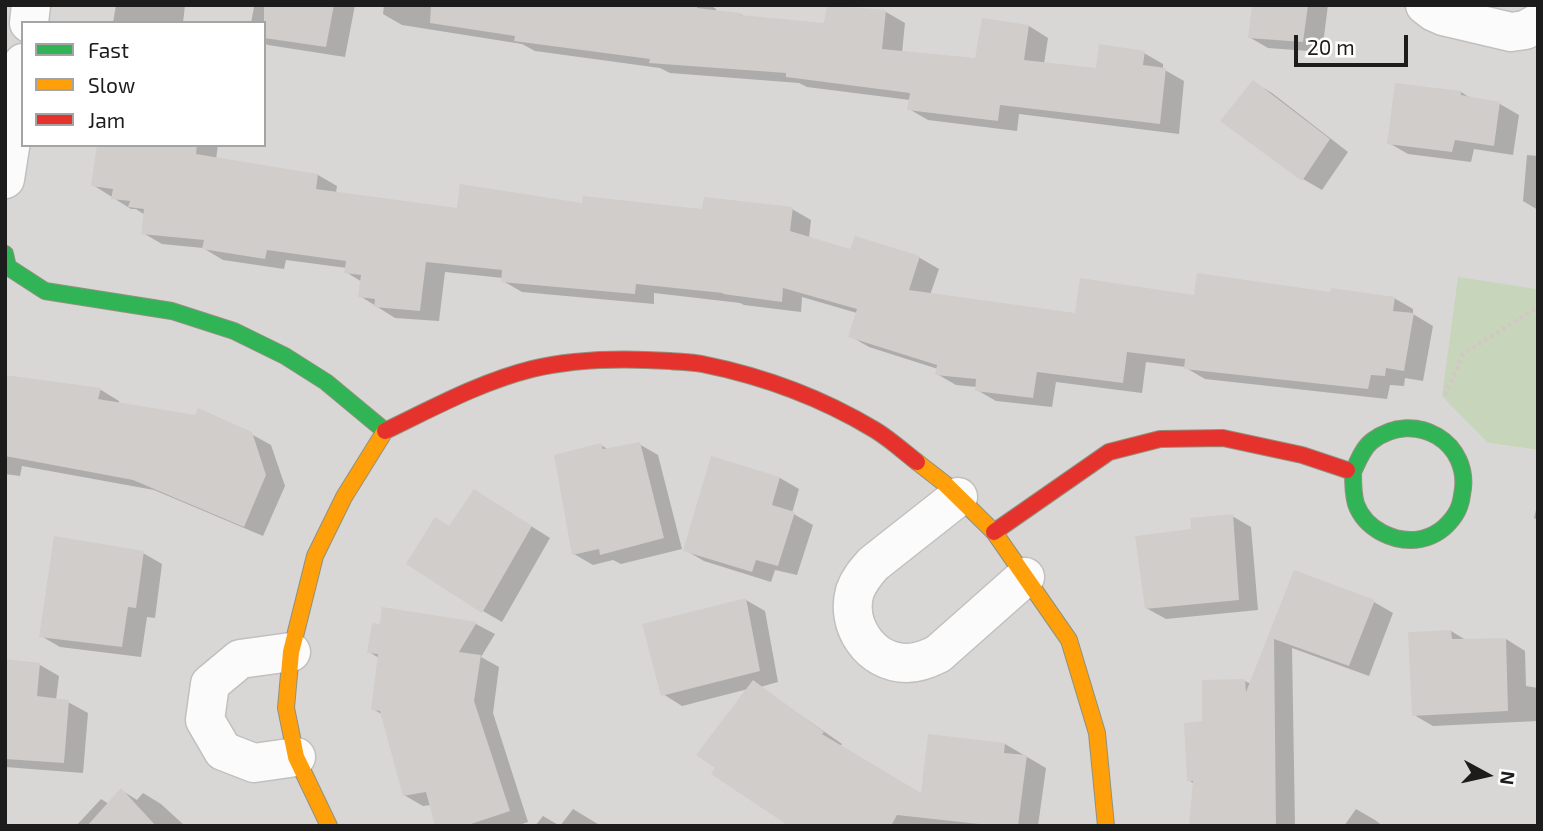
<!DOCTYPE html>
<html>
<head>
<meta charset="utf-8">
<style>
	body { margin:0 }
	#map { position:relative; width:1543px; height:831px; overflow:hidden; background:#eae7e4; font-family:"Exo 2",sans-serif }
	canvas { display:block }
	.frame { position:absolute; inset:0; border:7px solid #1c1c1c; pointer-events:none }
	.legend { position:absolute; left:21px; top:21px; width:245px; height:126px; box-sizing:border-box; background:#fff; border:2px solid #a4a4a4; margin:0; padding:9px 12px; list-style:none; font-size:21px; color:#1c1c1c }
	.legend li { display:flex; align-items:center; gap:14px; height:35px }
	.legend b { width:35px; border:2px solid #a4a4a4 }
	.north { position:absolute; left:1452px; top:740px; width:70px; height:70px; -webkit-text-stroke:5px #fff; paint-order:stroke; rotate:98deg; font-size:19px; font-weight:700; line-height:28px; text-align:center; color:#1c1c1c }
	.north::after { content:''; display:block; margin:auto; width:24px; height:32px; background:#1c1c1c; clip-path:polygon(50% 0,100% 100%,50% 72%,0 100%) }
	.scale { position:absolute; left:1294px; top:35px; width:114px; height:32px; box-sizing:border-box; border:4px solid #1c1c1c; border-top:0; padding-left:9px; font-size:21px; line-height:24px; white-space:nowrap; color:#1c1c1c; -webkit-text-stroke:5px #fff; paint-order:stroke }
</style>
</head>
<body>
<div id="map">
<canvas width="1543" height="831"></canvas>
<div class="frame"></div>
<ul class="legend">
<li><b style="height:9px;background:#30b455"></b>Fast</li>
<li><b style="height:9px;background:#ff9f0a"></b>Slow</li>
<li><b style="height:9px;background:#e5322d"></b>Jam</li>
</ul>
<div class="north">N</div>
<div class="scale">20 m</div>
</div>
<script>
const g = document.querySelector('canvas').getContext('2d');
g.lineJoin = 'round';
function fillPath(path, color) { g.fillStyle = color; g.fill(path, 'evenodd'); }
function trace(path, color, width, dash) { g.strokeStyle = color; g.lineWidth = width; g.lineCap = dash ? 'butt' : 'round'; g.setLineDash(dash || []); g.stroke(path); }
const residential = new Path2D(`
	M5 5H1538V289L1458 278 1488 443 1538 450V826H5ZM23 23H264V145H23Z`);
const forest = new Path2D(`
	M1458 277 1538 289V450L1488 443 1442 396Z`);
const shadow = new Path2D(`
	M116 5H185L183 23H113Z
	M251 5H355L345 57 268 45 264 43V23H251L254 7Z
	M384 5H710L716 9V12L740 14 745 17 826 25 829 7 886 12 905 23 902 53 977 60 1029 26 1048 38 1044 64 1097 69 1144 53 1163 64V69L1184 81 1179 134 1019 114 1017 131 928 120 909 109 910 100 807 87 799 83 670 73 660 68 535 51 522 44 402 25 383 14Z
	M1254 5H1328L1322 52 1268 48 1249 37Z
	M1253 82 1272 93 1348 152 1322 190 1303 179Z
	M1461 92 1472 99 1500 104 1519 115 1513 155 1474 149 1471 162 1408 154 1389 143Z
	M99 145H218L216 159 318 175 337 186 336 193 459 209 583 205 704 211 792 209 811 220 809 238 851 251 856 238 920 258 939 269 930 295 1076 315 1196 297 1332 294 1394 298 1413 309V314L1433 326 1423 381 1405 378 1404 386 1390 385 1387 399 1205 379 1186 368V367L1146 362 1142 393 1056 382 1052 407 996 401 977 390V387L956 385 937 374 938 369 869 347 850 336 857 313 802 297 801 312 744 305 740 303 654 293V304L522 292 503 281V278L445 272 439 321 395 318 360 296 362 282 346 272 347 268 286 260 284 269 223 260 203 248 162 244 143 233 145 215 136 209H131L93 185Z
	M1527 155 1538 156V210L1523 201Z
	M5 377 101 390 119 401V404L251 434 271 445 285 486 263 536 154 490 22 466 20 476 5 474Z
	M639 444 658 455 682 549 621 564 613 560 593 565 574 554 601 445 609 450Z
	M712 458 780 478 799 489 792 513 813 525 797 575 775 570 771 582 704 561 685 550Z
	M493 502 550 538 502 622 483 611 450 528Z
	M1538 502V520L1534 518Z
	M1232 516 1251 527 1258 610 1166 619 1146 608 1193 530Z
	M143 553 162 564 155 618 147 617 141 657 60 647 41 636Z
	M1295 572 1374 602 1393 613 1369 676 1292 648 1295 826H1190L1195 784 1188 780 1203 722 1245 681 1251 684Z
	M746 600 765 611 778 682 760 687 842 744 840 746 922 795 1005 744 1046 768 1038 826H792L748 689 682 706 663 694Z
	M476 624 495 634 481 657 499 667 493 713 528 822 516 826H437L431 805 423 806 404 795 383 715 373 709 379 658 369 652Z
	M1451 631 1466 640 1506 639 1525 651 1526 686 1538 688V721L1433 726 1414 715Z
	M5 660 40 665 59 676 56 700 68 702 88 713 83 773 5 767Z
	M121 790 137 800 143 793 161 804 185 826H76L101 799 109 804Z
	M573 809 601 826H535L543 816 560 826Z
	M1356 809 1375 820 1383 826H1344Z`);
const building = new Path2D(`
	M264 5H334L326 47 264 38Z
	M431 5H697V8L740 13V15L824 23 827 5 886 10 882 49 975 58 982 18 1029 25 1024 60 1096 68 1099 44 1145 51 1143 65 1166 68 1160 124 1000 105 998 121 907 110 910 93 786 77V73L649 63 650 59 514 41 515 36 430 23Z
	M1252 5H1308L1303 42 1248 38Z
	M1253 80 1330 139 1302 181 1220 121Z
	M1395 83 1461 91V95L1500 102 1494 146 1455 140 1452 152 1387 144Z
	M97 145H197L196 154 318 174 316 189 457 208 460 184 582 203 583 196 702 209 704 197 793 207 790 231 850 249 855 236 920 256 909 290 1075 313 1080 278 1194 295 1197 273 1330 292 1331 288 1395 297 1393 311 1414 313 1404 371 1386 368 1385 376 1371 375 1368 389 1184 369 1185 359 1127 352 1123 383 1037 372 1033 398 975 391 976 379 935 375 937 365 848 337 857 309 783 288 782 302 723 294V293L636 284 635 294 501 282 502 270 426 262 420 311 374 307 375 299 358 297 361 275 344 273 346 261 267 250 265 259 202 249 204 240 141 234 144 209 128 207 130 201 111 199 113 189 91 186Z
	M5 375 101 388 98 399 195 415 198 408 252 432 266 475 244 527 133 480 5 456Z
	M640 442 664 538 600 555 599 549 572 555 554 455 601 443 603 449Z
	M711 456 780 477 772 505 795 512 778 566 756 560 752 572 683 551Z
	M474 489 532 526 482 613 406 564 435 517 449 526Z
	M1233 514 1239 600 1145 609 1135 536 1191 529 1190 518Z
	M54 536 144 551 136 608 128 607 122 647 39 637Z
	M1294 570 1375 600 1349 666 1274 639 1276 826H1189L1193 781H1187L1184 723 1202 721V680L1245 679 1246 692Z
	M746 598 760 671 661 696 642 624Z
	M382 607 477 622 459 652 481 655 474 701 510 811 465 826H435L426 792 403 796 380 711 371 710 378 654 367 653 372 623 380 624Z
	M1451 630 1452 639 1506 638 1508 711 1412 716 1408 632Z
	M5 659 40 663 37 696 69 700 64 763 5 759Z
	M753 680 824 732 822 734 921 793 928 734 1005 743 1004 753 1027 755 1018 826H997L897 815 891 826H789L711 774 715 768 696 755Z
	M121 788 156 826H87Z`);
const path = new Path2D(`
	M1445 395 1463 354 1538 307`);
const street = new Path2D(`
	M1425 5 1434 12 1443 16 1511 32 1525 30 1538 23
	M29 23 31 5
	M5 179 23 63
	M958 497 873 564C866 572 859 580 855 591 845 625 870 663 907 663 918 663 928 659 938 654L1025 577
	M291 652 240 659 210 684 205 720 223 751 254 763 296 757`);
const fast = new Path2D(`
	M5 254 8 267 45 291 172 311 234 331 285 356 326 382 385 431
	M1347 470 1353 472C1353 482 1353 494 1356 504 1365 529 1395 544 1421 539 1435 536 1447 527 1455 515 1459 509 1461 503 1462 495 1473 443 1415 408 1372 441 1363 448 1358 461 1353 472`);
const slow = new Path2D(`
	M917 462 944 483 994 532 1069 640 1097 733 1106 826
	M329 826 296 757 286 708 291 652 315 556 344 497 385 431`);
const jam = new Path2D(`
	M385 431C433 408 480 382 532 369 577 358 624 358 670 361 680 362 691 362 702 364 762 376 822 398 875 430 890 439 904 452 917 462
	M994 532 1109 452 1160 439 1223 438 1302 455 1347 470`);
fillPath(residential, '#d9d7d6');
fillPath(forest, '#c7d6bb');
fillPath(shadow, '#0003');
fillPath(building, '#d0cdcb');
trace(street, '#c1c0bf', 41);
trace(fast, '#91917e', 18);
trace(slow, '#91917e', 18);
trace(jam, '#91917e', 18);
trace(path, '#d4c6c5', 4.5, [3.5, 3.5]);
trace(street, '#fcfbfb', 38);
trace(fast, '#30b455', 16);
trace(slow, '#ff9f0a', 16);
trace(jam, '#e5322d', 16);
</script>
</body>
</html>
